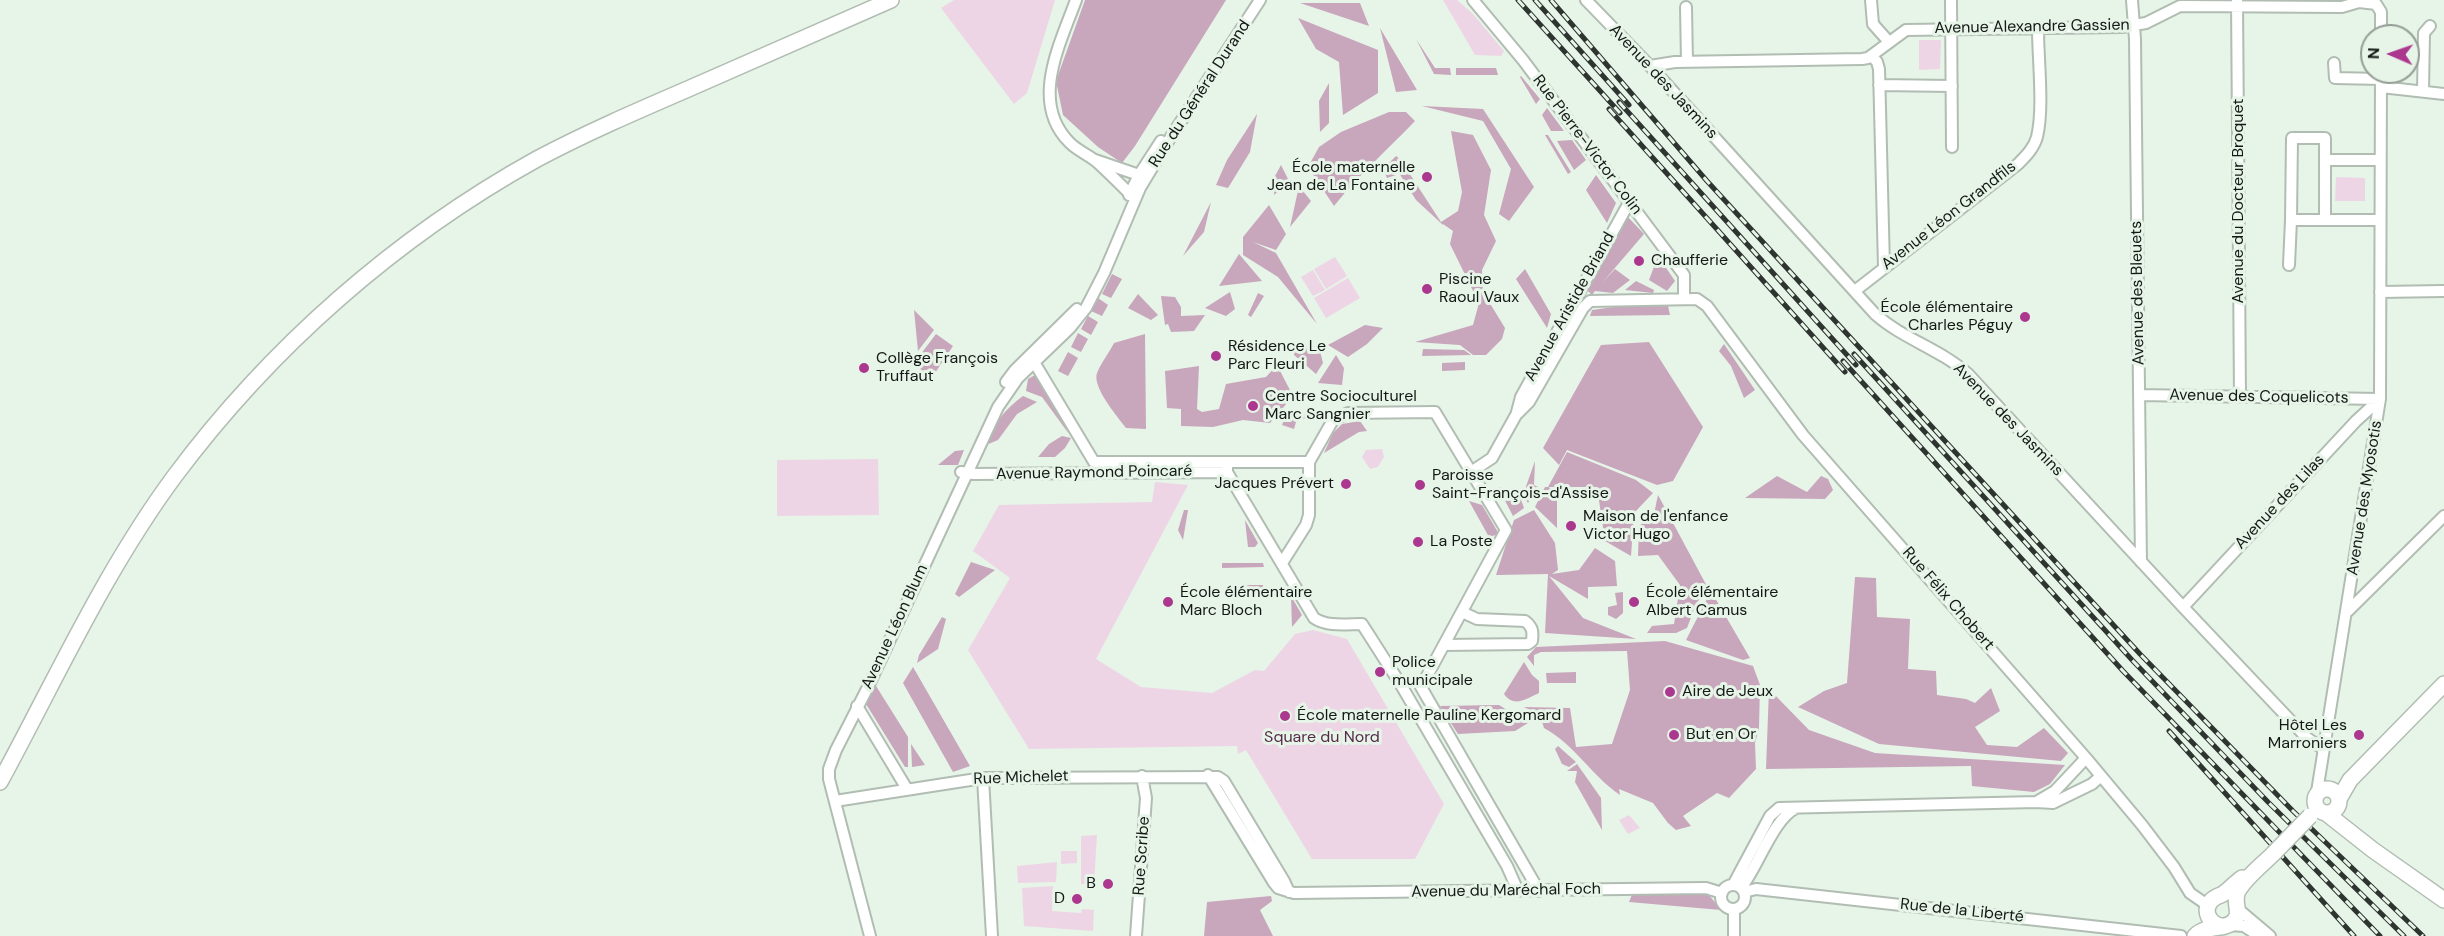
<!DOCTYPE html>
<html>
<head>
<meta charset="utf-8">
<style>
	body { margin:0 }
	#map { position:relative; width:2444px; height:936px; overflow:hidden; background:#e7f4e8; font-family:"DM Sans",sans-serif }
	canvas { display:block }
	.north { position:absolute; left:2360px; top:24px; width:60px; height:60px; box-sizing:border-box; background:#e7f4e8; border:2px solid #929c93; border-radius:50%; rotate:272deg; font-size:16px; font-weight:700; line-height:24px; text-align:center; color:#131814 }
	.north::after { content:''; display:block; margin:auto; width:21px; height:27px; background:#ac378f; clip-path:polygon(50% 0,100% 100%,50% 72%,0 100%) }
</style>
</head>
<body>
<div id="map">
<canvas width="2444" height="936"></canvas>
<div class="north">N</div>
</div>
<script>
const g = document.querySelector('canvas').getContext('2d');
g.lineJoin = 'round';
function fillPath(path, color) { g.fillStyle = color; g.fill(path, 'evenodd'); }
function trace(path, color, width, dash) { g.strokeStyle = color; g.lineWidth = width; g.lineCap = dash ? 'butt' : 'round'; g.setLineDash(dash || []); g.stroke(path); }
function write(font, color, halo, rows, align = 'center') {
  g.font = font + ' "DM Sans",sans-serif'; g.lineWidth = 6; g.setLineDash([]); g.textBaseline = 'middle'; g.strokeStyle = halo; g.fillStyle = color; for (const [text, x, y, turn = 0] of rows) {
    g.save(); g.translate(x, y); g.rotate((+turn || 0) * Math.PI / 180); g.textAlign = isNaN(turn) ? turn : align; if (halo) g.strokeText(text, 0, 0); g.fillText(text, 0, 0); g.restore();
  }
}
const green = new Path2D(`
	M954 0H1055L1027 93 1014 104 941 8Z
	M1443 0H1457L1473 14 1504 51 1501 56 1475 55Z
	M1919 40H1941L1940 69 1919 70Z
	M2336 177 2365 178V201H2335Z
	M1335 257 1347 276 1326 289 1314 269Z
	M1313 270 1325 290 1313 296 1301 277Z
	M1348 278 1360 298 1326 318 1314 298Z
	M1382 449 1384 457 1378 467 1370 469 1362 457 1366 450Z
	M878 459 879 515 777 516V460Z
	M1155 482 1188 485 1096 659 1141 687 1212 693 1255 670 1264 671 1295 634 1313 630 1347 639 1444 804 1415 859H1312L1246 750 1238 754 1237 746 1029 749 968 650 1010 578 973 551 999 505 1152 502Z
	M1629 815 1640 828 1628 834 1619 820Z
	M1097 835 1094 884H1081V836Z
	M1061 851H1077V863L1061 864Z
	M1057 862 1056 882 1018 883 1017 866Z
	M1053 886 1052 911 1081 913 1082 909 1094 910 1093 931 1024 926 1022 888Z`);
const forest = new Path2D(`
	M1085 0H1226L1135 146 1122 163 1098 147 1063 115 1056 81Z
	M1300 3H1360L1369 26Z
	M1298 18 1378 50V93L1343 115 1339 62 1316 49Z
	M1380 28 1417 90 1396 92Z
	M1416 39 1435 68H1450L1451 75 1434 74Z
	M1456 68H1496L1498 75H1456Z
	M1521 76 1540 99 1536 104 1520 77Z
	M1329 83V123L1320 132 1319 101Z
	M1422 106 1483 109 1534 187 1509 221 1499 214 1511 169 1483 121Z
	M1547 108 1564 131H1551L1542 115Z
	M1389 112H1406L1415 121C1388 149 1359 175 1334 206L1308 167 1319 147 1341 132Z
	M1257 114 1250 152 1228 188 1216 185 1227 160Z
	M1451 131 1473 135 1491 170 1484 215 1496 241 1482 270 1483 292 1505 328 1502 339 1486 355H1473L1460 345 1415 342 1473 325 1479 303 1450 244 1453 231 1443 224V225L1416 200 1394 165 1396 175 1387 178 1383 169 1396 156 1400 159 1441 222 1458 211 1462 192Z
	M1545 135H1548L1571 172 1568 174Z
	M1572 140 1586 160 1574 170 1557 141Z
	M1281 165 1289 181 1274 195 1275 176Z
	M1596 175 1616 203 1607 223 1586 190Z
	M1299 186 1311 201 1290 227Z
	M1211 202 1204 232 1183 256Z
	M1269 205 1286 234 1276 250 1253 242 1276 253 1317 324 1278 277 1243 255V237Z
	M1627 216 1644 234 1602 283 1615 269 1630 280 1613 293 1595 291 1592 295 1585 288Z
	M1239 254 1262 281 1219 286Z
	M1658 256 1675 281 1667 291 1649 280Z
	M1525 269 1551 314 1547 328 1516 279Z
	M1112 274 1122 279 1111 298 1102 294Z
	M1636 281 1654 290 1653 293 1625 290Z
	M1230 292 1235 309 1226 316 1205 308Z
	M1258 293 1264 296 1251 317 1248 315Z
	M1138 294 1158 315 1151 320 1128 308Z
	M1161 296 1175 297 1181 307V316L1205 315 1194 331 1171 332 1168 324 1165 325Z
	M1098 298 1108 305 1102 316 1091 311Z
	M1628 305 1668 306 1670 315 1590 316 1592 310Z
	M914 310 934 330 918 351Z
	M1088 316 1098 322 1091 335 1081 329Z
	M1365 325 1383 328 1367 344 1348 357 1328 345Z
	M1078 333 1088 339 1081 352 1071 347Z
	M936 334 953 346 931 379 914 363Z
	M1145 334 1146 429 1126 428C1117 416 1092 387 1097 373 1101 363 1109 353 1114 343Z
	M1649 342 1703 427 1673 481 1657 485 1567 450 1559 465 1543 448 1601 345Z
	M1724 344 1755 390 1744 398 1731 366 1719 351Z
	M1305 345 1319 347 1323 363 1316 374 1294 355V347Z
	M1423 349 1464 350 1471 355 1422 356Z
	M1068 352 1078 358 1068 376 1058 371Z
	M1336 355 1344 368 1342 385 1318 383Z
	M1465 362V370L1442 371V363Z
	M1277 365 1293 396 1270 423 1243 420 1213 427 1181 426V409L1167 408 1165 371 1199 366 1197 409 1202 412 1219 409 1226 384 1266 377Z
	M1035 375 1045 388 1069 434 1042 397 1026 391 1028 379Z
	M1023 396 1037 402 1017 414 998 440 986 445C993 424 1005 409 1023 396Z
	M1287 412 1297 416 1296 421 1302 413 1310 416 1296 422 1294 429 1282 425Z
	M1360 421 1367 431 1359 432 1324 453 1333 433 1342 424Z
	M1062 436 1071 438 1065 448 1055 457H1038L1049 444Z
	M964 450 958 465H938L955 451Z
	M1567 452 1636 480 1653 493 1634 513 1631 556 1605 541 1597 487H1548L1557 491V528L1535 507 1545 487H1548Z
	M1535 461 1534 485 1538 487 1528 503 1523 495Z
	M1777 476 1807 492 1821 476 1828 479 1833 490 1825 499 1745 498Z
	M1498 487 1519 494 1524 508 1513 516Z
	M1658 495 1709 590 1697 602 1687 628 1676 633H1647L1652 626 1674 624 1680 585 1658 555 1638 556 1639 526 1654 514Z
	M1469 501 1482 505 1499 534 1489 537Z
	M1184 510H1188L1183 540 1178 530Z
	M1534 510 1555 543 1558 570 1552 574 1579 570 1595 548 1615 561 1617 586 1588 587V599L1549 576 1583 618 1636 639 1545 633 1548 574 1496 575 1514 520Z
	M1245 520 1258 543 1255 547H1248Z
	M971 562 995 570 959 597 955 594Z
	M1222 563H1263L1264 567 1222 568Z
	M1855 577 1876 578 1877 617 1910 619 1908 669 1936 671 1937 695 1966 699 1975 703 1991 688 2000 711 1975 727 1987 745 2017 747 2044 728 2068 753 2061 761 1879 744 1798 707 1824 691 1847 683Z
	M1249 585H1263L1264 592 1240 593V588Z
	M1711 591 1750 658 1743 660 1686 640Z
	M1623 592V613L1616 619 1608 615V607L1617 605 1615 593Z
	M1291 596 1302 615 1292 627Z
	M942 617 946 619 938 649 917 663 919 655Z
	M1665 641 1753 666 1760 685 1759 728 1755 743 1756 769 1729 798 1717 793 1683 816 1691 826 1676 830 1668 823 1653 803 1619 789 1620 795C1592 776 1574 744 1544 728L1540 715 1524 707 1570 708 1576 747 1612 744 1630 690 1627 651 1541 652 1534 655V666L1527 657 1536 647Z
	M1524 662 1532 675 1539 681V693C1526 699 1514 708 1504 694Z
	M913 667 970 766 953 772 903 683Z
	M1576 672V683H1547L1546 673Z
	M876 686 908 737V767H905L866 704Z
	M1769 689 1809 730 1875 753 2065 765 2050 784 2034 792 1972 786 1971 766 1766 769Z
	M1499 705 1528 723 1515 731 1458 734 1440 706Z
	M911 744 925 765 912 767Z
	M1558 746 1576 762 1569 767 1562 764 1555 749Z
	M1577 764 1601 798 1602 830 1575 782 1577 771H1567Z
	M1681 891 1709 895 1721 910 1629 902 1633 892Z
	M1271 896 1272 901 1260 910 1273 936H1204L1207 902Z`);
const street = new Path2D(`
	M1076 0C1060 44 1029 103 1070 143 1078 151 1089 155 1097 162 1108 172 1119 183 1130 194L1134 192
	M1473 0 1523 60 1684 275V298
	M1586 0 1650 66 1875 314C1903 339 1940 349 1968 374L2183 607 2307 738 2322 748
	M1871 0 1873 24 1889 42
	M1951 0 1952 147
	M2132 0 2135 39 2141 562
	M2237 0 2240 396
	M2376 4 2381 12V36
	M1686 7 1687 62
	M1872 56 1877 62 1879 69 1884 267
	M2334 63 2335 78 2381 79
	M1650 66 1675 62 1862 59 1868 58 1906 30 2122 27 2146 23 2180 6 2342 7 2359 2 2376 4
	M1879 85 1952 86
	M2381 87 2444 94
	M2423 91 2424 33 2430 26
	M1095 160 1139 175V180
	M2325 160H2380
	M1129 195 1139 175 1161 141
	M2325 220V138H2292L2291 220H2380
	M2289 265 2291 220
	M1856 290 2018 164C2026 156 2034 148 2037 137 2044 108 2038 60 2038 29
	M2380 292 2444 291
	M1031 357 1094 462
	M1006 382 1015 370 1077 309
	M2139 395 2380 399
	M1517 412 1521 397 1630 201
	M1094 462H1309
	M1227 463V472L1314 618C1327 627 1346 624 1362 624L1401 685 1507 866 1518 891
	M961 472 973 474 1227 472
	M1471 472 1492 458 1516 415 1529 402 1583 308 1590 301 1697 299 1707 306 1803 435 2086 758 2142 825 2174 867 2190 893 2203 902 2207 908
	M1282 563 1306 525 1309 515V462L1333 420 1348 413 1435 412 1506 530 1421 687
	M2183 607 2356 421 2380 399
	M2348 611 2444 516
	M1444 645 1528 644 1532 641C1533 632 1533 627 1525 621L1477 619 1462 612
	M1421 687 1539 891
	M857 706 907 789
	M1208 775 1274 883 1278 888 1294 893 1706 888 1722 893
	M983 778 992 936
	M2316 798 2380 399 2381 72
	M835 801 983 778 1218 777 1224 781 1284 881 1289 892
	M2038 801 2055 791 2086 758
	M1733 885 1770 816 1779 808 2036 802 2053 803 2092 784 2101 776
	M1721 897a12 12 0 1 1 24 0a12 12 0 1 1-24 0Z
	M1741 888C1758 867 1773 819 1796 808
	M1744 892 1756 889 2181 936
	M1734 909V936
	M2238 909 2270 936
	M2229 925 2244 926 2259 936
	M870 936 829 779V769L836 750 868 687 998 407 1018 378 1070 328 1086 308 1104 273 1140 188 1172 135 1260 0
	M1136 936 1146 798 1142 776`);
const secondary = new Path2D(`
	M0 782C56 679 104 572 174 477 270 348 396 237 537 159 586 133 637 111 688 89 755 59 823 30 891 0
	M2315 801a12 12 0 1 1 24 0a12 12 0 1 1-24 0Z
	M2339 799 2350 780 2444 684
	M2326 813 2373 850 2444 900
	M2221 926C2210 924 2202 911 2211 901 2214 897 2219 896 2223 894 2230 889 2235 883 2242 878
	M2195 936C2207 924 2223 931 2233 922 2243 913 2232 902 2238 891 2246 877 2262 865 2273 854`);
const rail = new Path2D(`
	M1518 0 1620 113
	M1535 0 1629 105
	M1551 0 1707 181 2140 654 2293 811 2423 936
	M1619 102 1856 365
	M1609 109 1845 372
	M1854 354 2133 661 2268 802 2404 936
	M1843 361 2123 671 2380 936
	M2169 731 2354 936`);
const secondaryBridge = new Path2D(`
	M2273 854 2310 816`);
const markers = [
	[1427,177,6,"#ac378f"],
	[1639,261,6,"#ac378f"],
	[1427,289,6,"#ac378f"],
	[2025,317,6,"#ac378f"],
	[1216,356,6,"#ac378f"],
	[864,368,6,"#ac378f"],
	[1253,406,6,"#ac378f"],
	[1346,484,6,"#ac378f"],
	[1420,485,6,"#ac378f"],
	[1571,526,6,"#ac378f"],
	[1418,542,6,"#ac378f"],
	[1168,602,6,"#ac378f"],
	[1634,602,6,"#ac378f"],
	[1380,672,6,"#ac378f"],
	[1670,692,6,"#ac378f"],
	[1285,716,6,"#ac378f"],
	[1674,735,6,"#ac378f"],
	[2359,735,6,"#ac378f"],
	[1108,884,6,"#ac378f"],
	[1077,899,6,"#ac378f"]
];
const streetNames = [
	["Avenue Alexandre Gassien",2032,27,-1],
	["Avenue des Jasmins",1663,82,47],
	["Rue du Général Durand",1200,94,-57],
	["Rue Pierre-Victor Colin",1587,145,53],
	["Avenue du Docteur Broquet",2239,201,-90],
	["Avenue Léon Grandfils",1949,216,-38],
	["Avenue des Bleuets",2138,293,-91],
	["Avenue Aristide Briand",1570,307,-61],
	["Avenue des Coquelicots",2259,397,1],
	["Avenue des Jasmins",2008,420,46],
	["Avenue Raymond Poincaré",1094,473,-1],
	["Avenue des Myosotis",2365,498,-81],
	["Avenue des Lilas",2280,502,-47],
	["Rue Félix Chobert",1948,599,49],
	["Avenue Léon Blum",895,627,-65],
	["Rue Michelet",1021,778,-2],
	["Rue Scribe",1142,856,-86],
	["Avenue du Maréchal Foch",1506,891,-1],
	["Rue de la Liberté",1962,911,6]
];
const poiNames = [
	["École maternelle",1415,168,"right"],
	["Jean de La Fontaine",1415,186,"right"],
	["Chaufferie",1651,261],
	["Piscine",1439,280],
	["Raoul Vaux",1439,298],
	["École élémentaire",2013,308,"right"],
	["Charles Péguy",2013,326,"right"],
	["Résidence Le",1228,347],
	["Parc Fleuri",1228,365],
	["Collège François",876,359],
	["Truffaut",876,377],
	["Centre Socioculturel",1265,397],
	["Marc Sangnier",1265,415],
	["Paroisse",1432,476],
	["Saint-François-d'Assise",1432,494],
	["Jacques Prévert",1334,484,"right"],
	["Maison de l'enfance",1583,517],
	["Victor Hugo",1583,535],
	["La Poste",1430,542],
	["École élémentaire",1180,593],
	["Marc Bloch",1180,611],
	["École élémentaire",1646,593],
	["Albert Camus",1646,611],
	["Police",1392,663],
	["municipale",1392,681],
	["Aire de Jeux",1682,692],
	["École maternelle Pauline Kergomard",1297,716],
	["Hôtel Les",2347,726,"right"],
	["Marroniers",2347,744,"right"],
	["But en Or",1686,735],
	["B",1096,884,"right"],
	["D",1065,899,"right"]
];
const parkNames = [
	["Square du Nord",1322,738]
];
fillPath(green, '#eed5e5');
fillPath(forest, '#c8a6bc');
trace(street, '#b1bdb2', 14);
trace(secondary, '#b1bdb2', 18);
trace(street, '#fff', 10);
trace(secondary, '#fff', 15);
trace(rail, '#2e342f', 5);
trace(rail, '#e7f4e8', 3, [9]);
trace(secondaryBridge, '#b1bdb2', 18, []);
trace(secondaryBridge, '#fff', 15);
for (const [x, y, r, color] of markers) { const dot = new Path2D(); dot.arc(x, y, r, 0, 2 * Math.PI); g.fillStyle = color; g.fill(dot); trace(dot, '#e7f4e8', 2); }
write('16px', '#131814', '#e7f4e8', streetNames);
write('16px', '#131814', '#e7f4e8', poiNames, 'left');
write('16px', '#572a4a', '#e7f4e8', parkNames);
</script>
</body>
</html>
